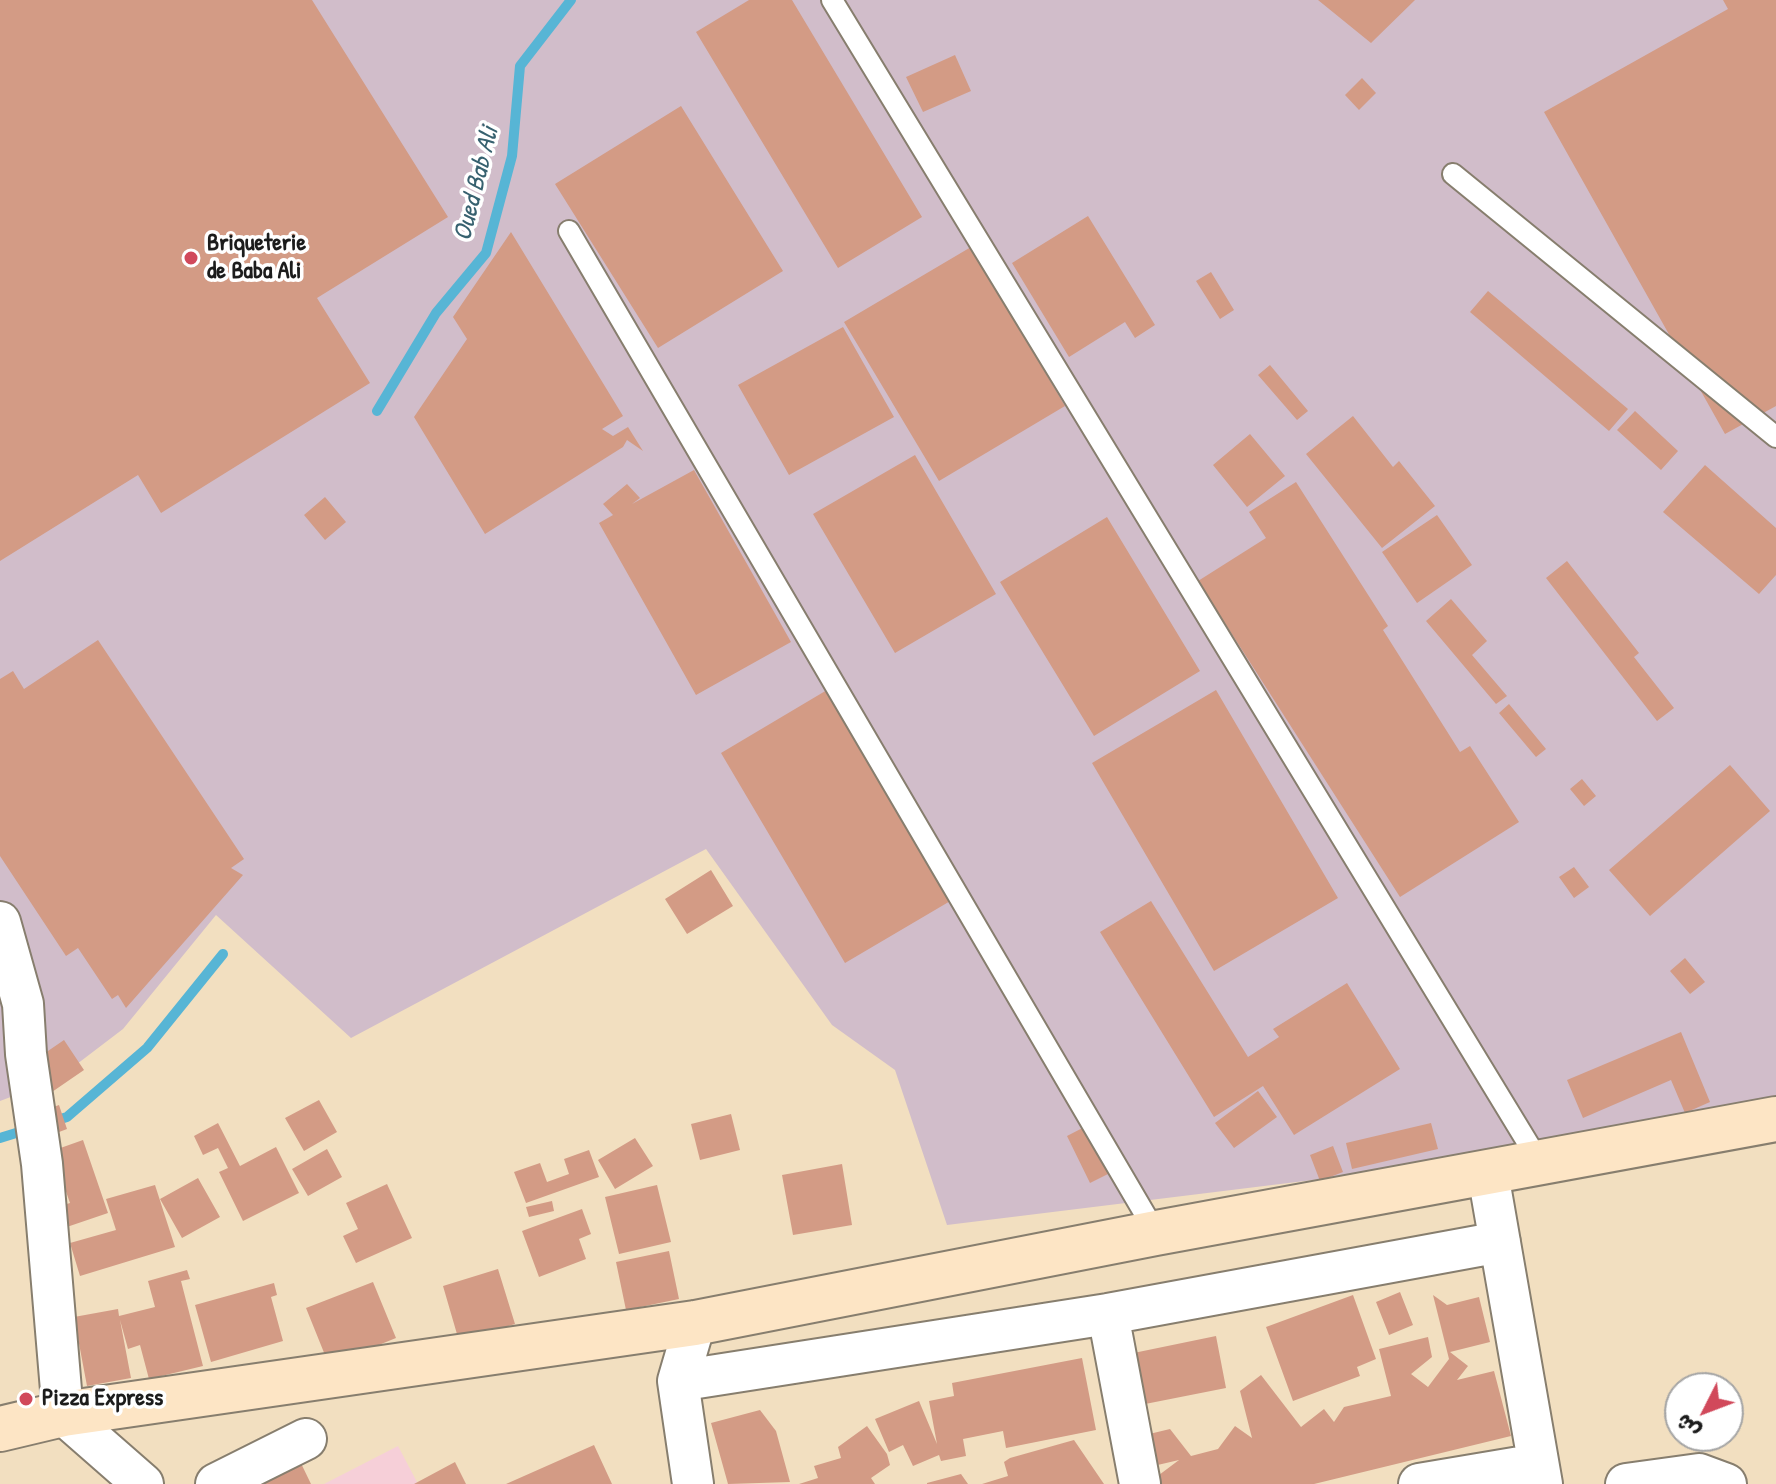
<!DOCTYPE html>
<html>
<head>
<meta charset="utf-8">
<style>
	body { margin:0 }
	#map { position:relative; width:1776px; height:1484px; overflow:hidden; background:#f2dfc0; font-family:"Patrick Hand","Playpen Sans Arabic",sans-serif }
	canvas { display:block }
	.north { position:absolute; left:1664px; top:1372px; width:80px; height:80px; box-sizing:border-box; background:#fff; border:2px solid #a4a4a4; border-radius:50%; rotate:228deg; font-size:22px; font-weight:700; line-height:32px; text-align:center; color:#1c1c1c }
	.north::after { content:''; display:block; margin:auto; width:28px; height:36px; background:#d1495b; clip-path:polygon(50% 0,100% 100%,50% 72%,0 100%) }
</style>
</head>
<body>
<div id="map">
<canvas width="1776" height="1484"></canvas>
<div class="north">ش</div>
</div>
<script>
const g = document.querySelector('canvas').getContext('2d');
g.lineJoin = 'round';
function fillPath(path, color) { g.fillStyle = color; g.fill(path, 'evenodd'); }
function trace(path, color, width, dash) { g.strokeStyle = color; g.lineWidth = width; g.lineCap = dash ? 'butt' : 'round'; g.setLineDash(dash || []); g.stroke(path); }
function write(font, color, halo, rows, align = 'center') {
  g.font = font + ' "Patrick Hand",sans-serif'; g.lineWidth = 7; g.setLineDash([]); g.textBaseline = 'middle'; g.strokeStyle = halo; g.fillStyle = color; for (const [text, x, y, turn = 0] of rows) {
    g.save(); g.translate(x, y); g.rotate((+turn || 0) * Math.PI / 180); g.textAlign = isNaN(turn) ? turn : align; if (halo) g.strokeText(text, 0, 0); g.fillText(text, 0, 0); g.restore();
  }
}
const built = new Path2D(`
	M398 1446 418 1484H324Z`);
const industrial = new Path2D(`
	M0 0H1776V1123L947 1225 895 1070 832 1025 706 849 351 1038 216 915 123 1029 56 1080 0 1101Z`);
const stream = new Path2D(`
	M377 411 436 313 486 253 512 156 520 66 571 0
	M51 1122 67 1117 147 1048 223 954
	M0 1138 29 1129`);
const building = new Path2D(`
	M0 0H312L448 217 317 298 370 383 161 513 138 475 0 561Z
	M749 0H792L922 217 838 268 696 32Z
	M1318 0H1415L1371 43Z
	M1723 0H1776V406L1725 434 1544 112 1728 9Z
	M955 55 971 91 923 112 906 77Z
	M1362 78 1376 93 1359 110 1345 95Z
	M681 106 783 271 658 348 555 184Z
	M1088 216 1155 325 1135 338 1125 322 1069 357 1012 263Z
	M511 232 623 416 602 429 613 436 628 427 643 451 627 440 623 447 485 534 414 417 467 339 453 317Z
	M971 247 1065 406 939 481 844 322Z
	M1211 272 1234 310 1220 319 1196 281Z
	M1488 291 1628 409 1609 431 1470 312Z
	M843 327 894 417 789 475 738 385Z
	M1270 365 1308 411 1297 420 1258 375Z
	M1635 411 1678 451 1661 470 1617 430Z
	M1353 416 1393 467 1399 461 1435 506 1382 548 1306 454Z
	M1250 434 1285 476 1247 507 1213 465Z
	M915 455 996 594 895 653 813 514Z
	M1705 465 1776 528V575L1759 594 1663 512Z
	M694 470 791 642 696 695 599 523 613 515 603 504 627 484 640 498 632 504Z
	M1296 482 1388 626 1383 630 1460 752 1470 746 1519 822 1400 897 1198 581 1266 538 1249 512Z
	M325 497 346 522 325 540 304 515Z
	M1437 515 1472 565 1417 603 1382 552Z
	M1107 517 1200 671 1094 736 1000 582Z
	M1567 561 1639 653 1634 657 1674 708 1657 721 1546 578Z
	M1451 599 1487 641 1472 655 1507 696 1496 704 1426 621Z
	M98 640 244 859 231 868 243 875 126 1008 118 995 112 999 78 948 66 956 0 856V679L13 671 24 689Z
	M827 690 952 900 845 963 721 753Z
	M1216 690 1338 898 1214 971 1092 763Z
	M1509 704 1546 749 1536 757 1499 713Z
	M1730 765 1770 811 1650 916 1609 870Z
	M1582 779 1596 796 1584 806 1570 789Z
	M1574 867 1589 887 1574 898 1559 877Z
	M711 870 733 906 687 934 665 899Z
	M1151 901 1248 1057 1279 1037 1273 1029 1347 983 1400 1069 1294 1135 1263 1086 1214 1117 1100 932Z
	M1685 958 1705 982 1690 994 1670 971Z
	M1681 1032 1710 1102 1685 1113 1671 1080 1583 1118 1567 1080Z
	M64 1040 84 1070 33 1105 13 1075Z
	M1258 1091 1277 1117 1234 1148 1215 1123Z
	M319 1100 337 1132 304 1151 285 1118Z
	M59 1105 67 1129 38 1140 29 1116Z
	M731 1114 740 1150 700 1160 691 1124Z
	M1096 1121 1120 1168 1090 1183 1067 1136Z
	M218 1123 240 1166 276 1147 299 1193 243 1221 219 1172 228 1168 218 1148 203 1155 194 1136Z
	M1431 1123 1438 1149 1352 1169 1346 1143Z
	M635 1138 653 1166 615 1189 598 1160Z
	M83 1140 108 1213 58 1230 51 1209 70 1203 52 1151Z
	M1333 1146 1343 1172 1320 1181 1310 1155Z
	M327 1149 342 1177 308 1196 292 1169Z
	M589 1150 599 1177 526 1203 514 1172 540 1163 547 1182 569 1174 564 1159Z
	M842 1164 852 1225 793 1235 782 1175Z
	M198 1178 220 1217 182 1238 160 1199Z
	M387 1184 412 1238 356 1263 343 1236 358 1229 346 1203Z
	M155 1185 175 1247 80 1276 70 1243 116 1230 106 1199Z
	M657 1185 671 1242 619 1254 605 1197Z
	M552 1201 554 1211 529 1217 526 1207Z
	M582 1209 591 1234 579 1239 586 1259 539 1277 522 1231Z
	M669 1251 679 1299 626 1310 616 1262Z
	M498 1269 515 1324 459 1341 443 1286Z
	M187 1270 190 1279 181 1281 203 1366 149 1379 140 1345 128 1349 120 1320 131 1378 87 1386 74 1317 118 1309 119 1316 155 1307 148 1281Z
	M373 1282 396 1338 329 1365 306 1308Z
	M274 1283 277 1295 271 1297 283 1341 211 1362 195 1305Z
	M1400 1292 1413 1325 1389 1335 1376 1302Z
	M1353 1295 1376 1359 1357 1367 1360 1376 1293 1401 1266 1327Z
	M1433 1295 1447 1305 1479 1297 1490 1342 1450 1352 1468 1366 1457 1380 1494 1371 1511 1436 1314 1484H1152L1151 1481 1179 1460 1149 1467 1141 1436 1170 1429 1191 1456 1218 1449 1235 1426 1252 1438 1240 1391 1261 1375 1301 1427 1324 1409 1334 1422 1344 1407 1391 1396 1379 1349 1428 1337 1432 1357 1411 1374 1428 1387 1449 1359Z
	M1216 1336 1226 1388 1130 1407 1119 1356Z
	M1082 1358 1096 1430 1006 1448 1003 1431 963 1439 966 1456 941 1461 939 1455 913 1466 903 1445 889 1452 875 1419 919 1401 937 1444 929 1401 954 1396 952 1383Z
	M760 1410 776 1431 790 1482 728 1484 711 1423Z
	M867 1426 887 1454 890 1465 871 1478 875 1484H799L818 1478 814 1466 841 1458 838 1447Z
	M1074 1440 1104 1484H982L1008 1476 1004 1462 1010 1458Z
	M594 1445 612 1484H506Z
	M296 1453 311 1484H228Z
	M455 1462 466 1484H414Z
	M961 1474 968 1484H927V1483Z`);
const service = new Path2D(`
	M832 0 1540 1163
	M1453 174 1776 437
	M569 231 1156 1233`);
const minor = new Path2D(`
	M0 922 23 1004 26 1054 42 1164 63 1414 143 1484
	M1488 1174 1542 1484
	M1108 1314 1140 1484
	M678 1381 1108 1314 1500 1242
	M216 1484 306 1439
	M693 1484 678 1381 695 1323
	M1419 1484 1538 1464
	M1626 1484 1699 1474 1726 1484`);
const secondary = new Path2D(`
	M0 1429 63 1414 695 1323 1156 1233 1776 1119`);
const markers = [
	[191,258,8,"#d1495b"],
	[26,1399,8,"#d1495b"]
];
const poiNames = [
	["Briqueterie",207,244],
	["de Baba Ali",207,272],
	["Pizza Express",42,1399]
];
const waterNames = [
	["Oued Bab Ali",477,184,-76]
];
fillPath(built, '#f6cfd8');
fillPath(industrial, '#d1bdca');
trace(stream, '#57b5d5', 10);
fillPath(building, '#d39b85');
trace(service, '#877e6e', 24);
trace(minor, '#877e6e', 44);
trace(secondary, '#877e6e', 48);
trace(service, '#fff', 20);
trace(minor, '#fff', 40);
trace(secondary, '#fde5c5', 44);
for (const [x, y, r, color] of markers) { const dot = new Path2D(); dot.arc(x, y, r, 0, 2 * Math.PI); g.fillStyle = color; g.fill(dot); trace(dot, '#fff', 3); }
write('bold 24px', '#1c1c1c', '#fff', poiNames, 'left');
write('italic 26px', '#37616f', '#fff', waterNames);
</script>
</body>
</html>
